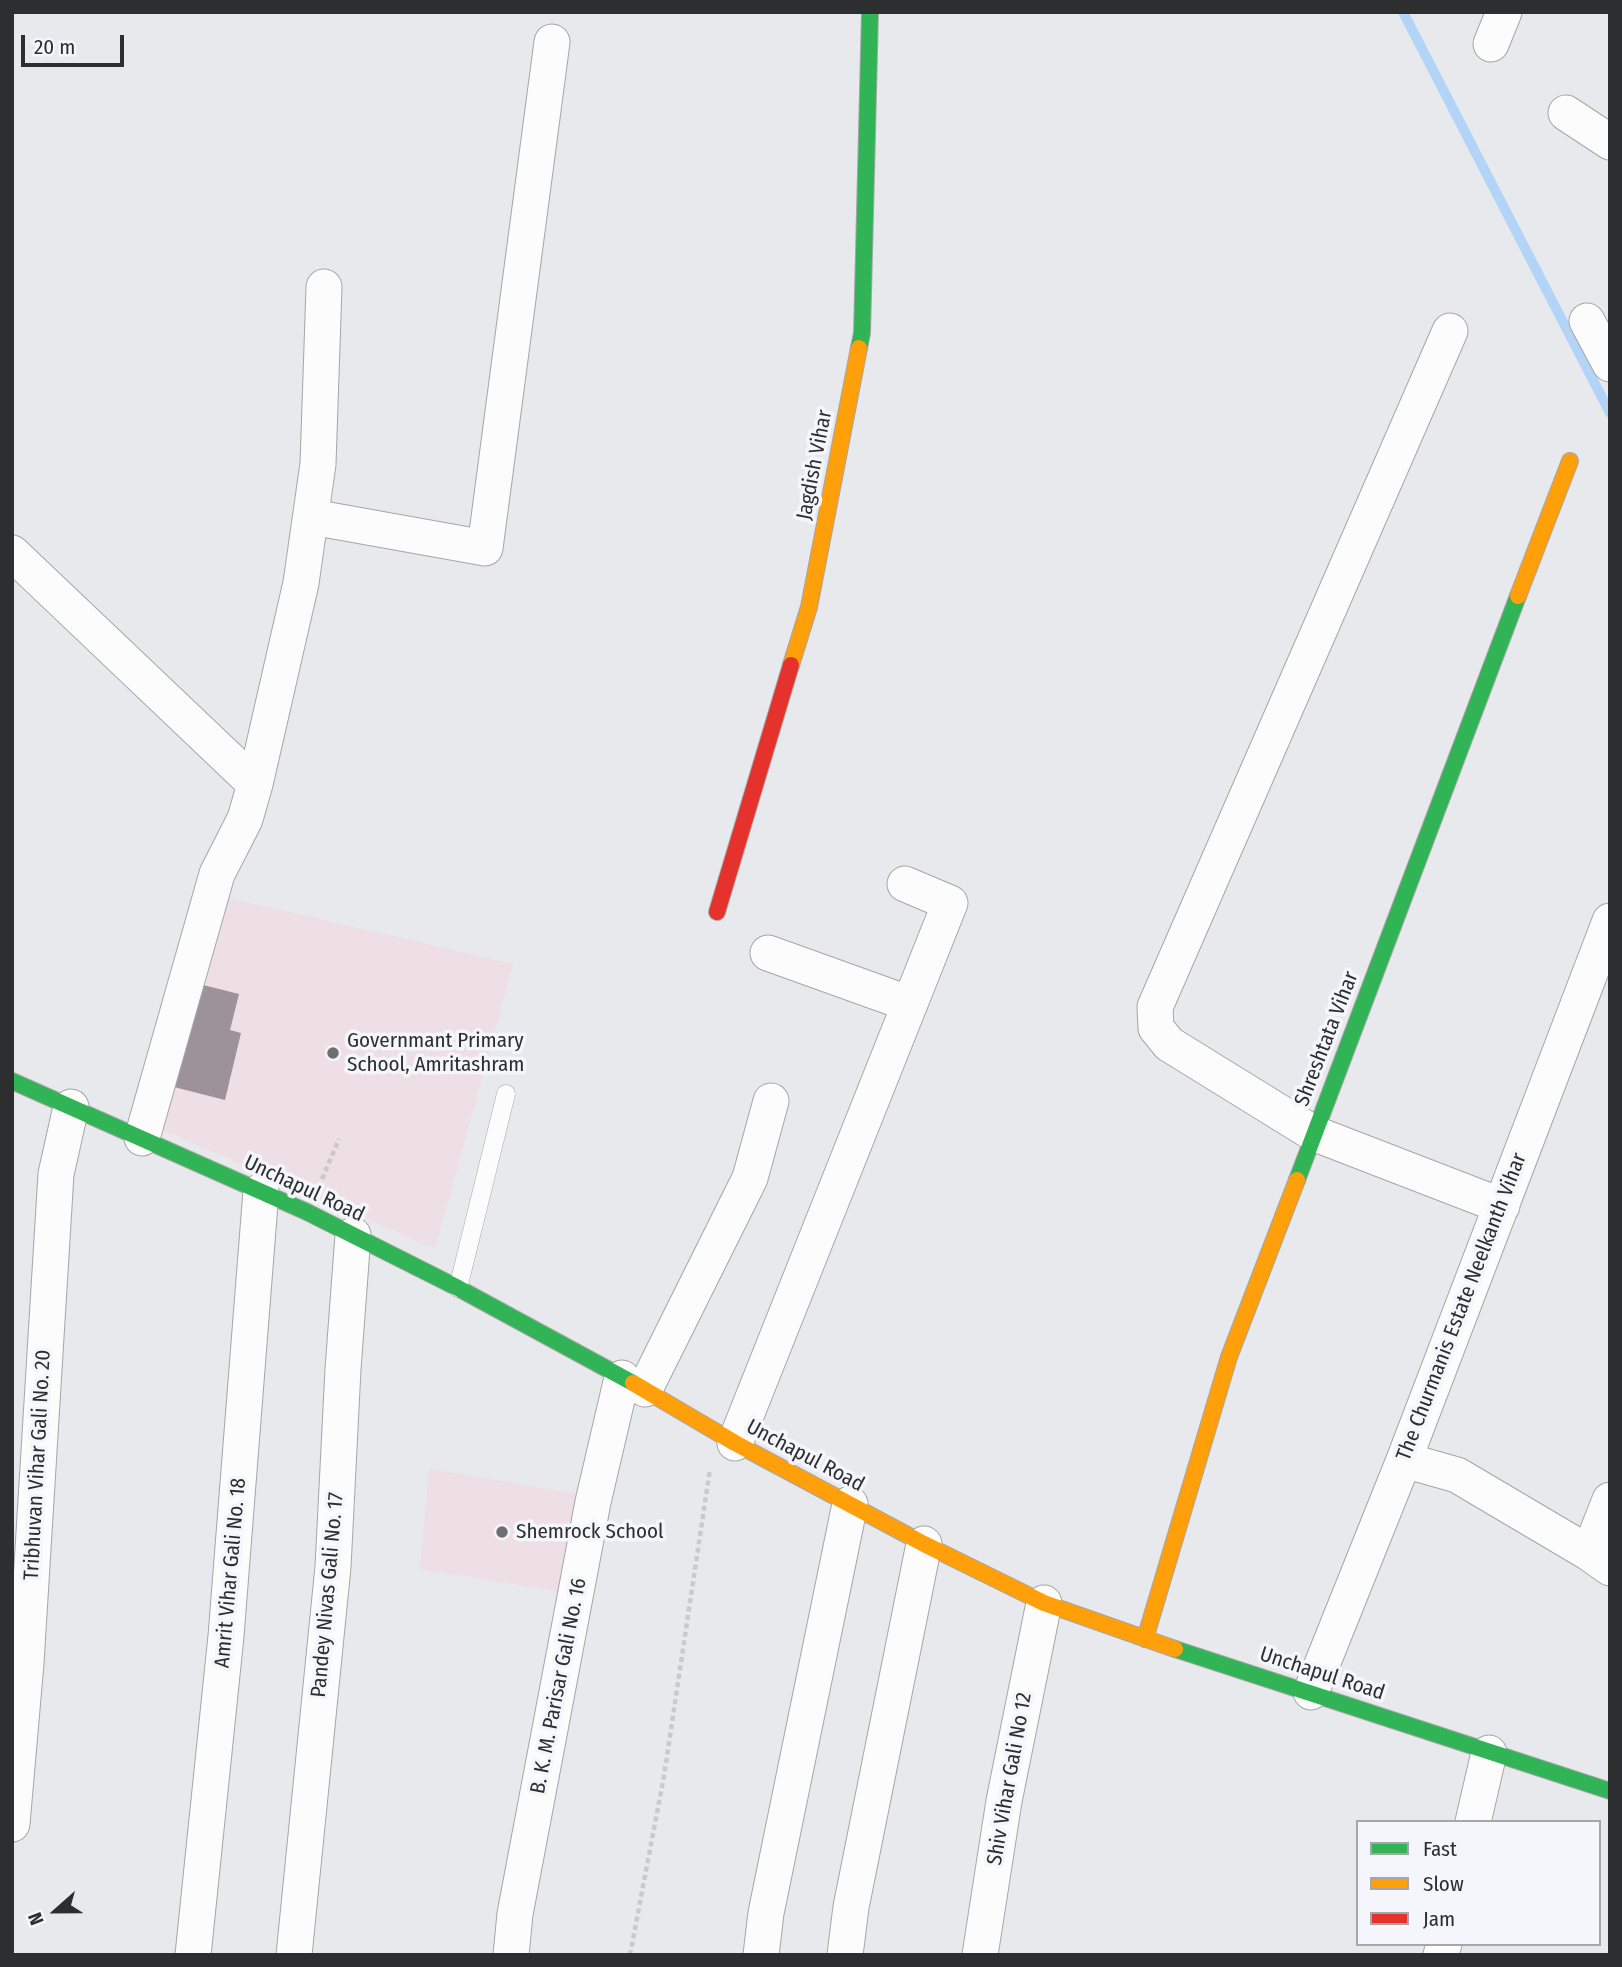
<!DOCTYPE html>
<html>
<head>
<meta charset="utf-8">
<style>
	body { margin:0 }
	#map { position:relative; width:1622px; height:1967px; overflow:hidden; background:#e8e9ec; font-family:"Fira Sans Condensed",sans-serif }
	canvas { display:block }
	.frame { position:absolute; inset:0; border:14px solid #2d2e30; pointer-events:none }
	.legend { position:absolute; left:1356px; top:1820px; width:245px; height:126px; box-sizing:border-box; background:#f4f6fb; border:2px solid #a4a6aa; margin:0; padding:9px 12px; list-style:none; font-size:21px; color:#2d2e30 }
	.legend li { display:flex; align-items:center; gap:14px; height:35px }
	.legend b { width:35px; border:2px solid #a4a6aa }
	.north { position:absolute; left:21px; top:1876px; width:70px; height:70px; -webkit-text-stroke:5px #f4f6fb; paint-order:stroke; rotate:249deg; font-size:19px; font-weight:700; line-height:28px; text-align:center; color:#2d2e30 }
	.north::after { content:''; display:block; margin:auto; width:24px; height:32px; background:#2d2e30; clip-path:polygon(50% 0,100% 100%,50% 72%,0 100%) }
	.scale { position:absolute; left:21px; top:35px; width:103px; height:32px; box-sizing:border-box; border:4px solid #2d2e30; border-top:0; padding-left:9px; font-size:21px; line-height:24px; white-space:nowrap; color:#2d2e30; -webkit-text-stroke:5px #f4f6fb; paint-order:stroke }
</style>
</head>
<body>
<div id="map">
<canvas width="1622" height="1967"></canvas>
<div class="frame"></div>
<ul class="legend">
<li><b style="height:9px;background:#30b455"></b>Fast</li>
<li><b style="height:9px;background:#ff9f0a"></b>Slow</li>
<li><b style="height:9px;background:#e5322d"></b>Jam</li>
</ul>
<div class="north">N</div>
<div class="scale">20 m</div>
</div>
<script>
const g = document.querySelector('canvas').getContext('2d');
g.lineJoin = 'round';
function fillPath(path, color) { g.fillStyle = color; g.fill(path, 'evenodd'); }
function trace(path, color, width, dash) { g.strokeStyle = color; g.lineWidth = width; g.lineCap = dash ? 'butt' : 'round'; g.setLineDash(dash || []); g.stroke(path); }
function write(font, color, halo, rows, align = 'center') {
  g.font = font + ' "Fira Sans Condensed",sans-serif'; g.lineWidth = 7; g.setLineDash([]); g.textBaseline = 'middle'; g.strokeStyle = halo; g.fillStyle = color; for (const [text, x, y, turn = 0] of rows) {
    g.save(); g.translate(x, y); g.rotate((+turn || 0) * Math.PI / 180); g.textAlign = isNaN(turn) ? turn : align; if (halo) g.strokeText(text, 0, 0); g.fillText(text, 0, 0); g.restore();
  }
}
const education = new Path2D(`
	M221 896 513 964 435 1249 159 1128Z
	M429 1469 587 1495 569 1593 420 1569Z`);
const stream = new Path2D(`
	M1403 12 1610 413`);
const building = new Path2D(`
	M199 984 239 994 230 1030 241 1033 225 1100 174 1087Z`);
const path = new Path2D(`
	M322 1179 339 1139
	M630 1955 664 1776 710 1469`);
const lane = new Path2D(`
	M458 1288 506 1094`);
const street = new Path2D(`
	M1491 44 1504 12
	M1566 113 1610 142
	M1587 321 1610 364
	M1450 331 1155 1007 1156 1028 1169 1044 1313 1133 1502 1206
	M312 517 485 548 552 42
	M12 553 255 784
	M768 953 910 1004
	M142 1138 217 874 245 819 255 784 301 583 318 464 324 287
	M645 1389 750 1178 771 1101
	M735 1443 950 903 905 884
	M1404 1460 1457 1475 1589 1553 1610 1568
	M1589 1553 1610 1500
	M1311 1692 1404 1460 1610 921
	M1473 1822 1489 1753
	M12 1824 26 1663 56 1174 71 1107
	M193 1955 226 1636 261 1191
	M294 1955 333 1567 343 1369 353 1235
	M511 1955 515 1914 593 1502 622 1378
	M761 1955 766 1913 850 1504
	M845 1955 851 1907 924 1544
	M980 1955 1004 1801 1044 1603
	M1441 1955 1444 1944`);
const fast = new Path2D(`
	M859 348 862 333 870 12
	M12 1081 307 1212 458 1288 633 1383
	M1297 1180 1518 596
	M1175 1649 1610 1791`);
const slow = new Path2D(`
	M1518 596 1570 461
	M791 665 809 607 859 348
	M633 1383 735 1443 924 1544 1044 1603 1175 1649
	M1145 1639 1229 1357 1297 1180`);
const jam = new Path2D(`
	M717 912 791 665`);
const markers = [
	[333,1053,7,"#6e6f72"],
	[502,1532,7,"#6e6f72"]
];
const streetNames = [
	["Jagdish Vihar",815,465,-79],
	["Shreshtata Vihar",1327,1039,-69],
	["Unchapul Road",304,1189,25],
	["The Churmanis Estate Neelkanth Vihar",1462,1307,-69],
	["Unchapul Road",805,1456,28],
	["Tribhuvan Vihar Gali No. 20",38,1465,-87],
	["Amrit Vihar Gali No. 18",231,1573,-85],
	["Pandey Nivas Gali No. 17",328,1595,-85],
	["Unchapul Road",1322,1674,18],
	["B. K. M. Parisar Gali No. 16",559,1686,-79],
	["Shiv Vihar Gali No 12",1010,1779,-80]
];
const poiNames = [
	["Governmant Primary",347,1041],
	["School, Amritashram",347,1065],
	["Shemrock School",516,1532]
];
fillPath(education, '#eddfe3');
trace(stream, '#b2d4f7', 10);
fillPath(building, '#9d9297');
trace(lane, '#a5a6a8', 19);
trace(street, '#a5a6a8', 37);
trace(fast, '#a5a6a8', 18);
trace(slow, '#a5a6a8', 18);
trace(jam, '#a5a6a8', 18);
trace(path, '#c9caca', 4.5, [5, 3.5]);
trace(lane, '#fcfcfc', 18);
trace(street, '#fcfcfc', 35);
trace(fast, '#30b455', 16);
trace(slow, '#ff9f0a', 16);
trace(jam, '#e5322d', 16);
for (const [x, y, r, color] of markers) { const dot = new Path2D(); dot.arc(x, y, r, 0, 2 * Math.PI); g.fillStyle = color; g.fill(dot); trace(dot, '#f4f6fb', 2.5); }
write('21px', '#2d2e30', '#f4f6fb', streetNames);
write('21px', '#2d2e30', '#f4f6fb', poiNames, 'left');
</script>
</body>
</html>
